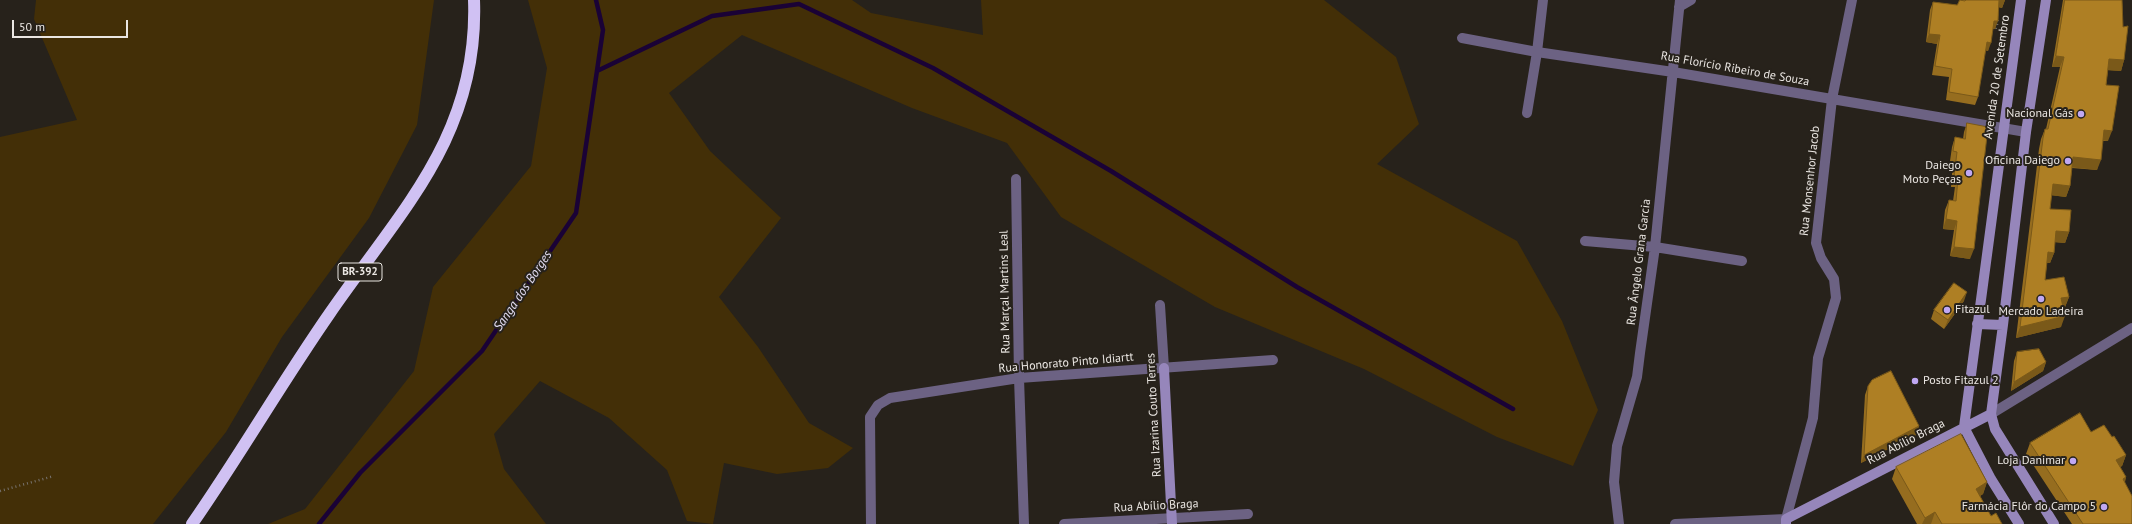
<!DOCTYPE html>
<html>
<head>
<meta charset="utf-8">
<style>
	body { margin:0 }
	#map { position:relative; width:2132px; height:524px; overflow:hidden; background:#27221b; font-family:"PT Sans",sans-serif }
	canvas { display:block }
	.scale { position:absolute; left:12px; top:20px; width:116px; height:18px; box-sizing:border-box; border:2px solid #eae6e2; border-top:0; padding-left:5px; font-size:12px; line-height:14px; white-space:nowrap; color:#eae6e2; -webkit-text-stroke:3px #27221b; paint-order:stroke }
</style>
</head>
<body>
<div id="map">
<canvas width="2132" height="524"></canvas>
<div class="scale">50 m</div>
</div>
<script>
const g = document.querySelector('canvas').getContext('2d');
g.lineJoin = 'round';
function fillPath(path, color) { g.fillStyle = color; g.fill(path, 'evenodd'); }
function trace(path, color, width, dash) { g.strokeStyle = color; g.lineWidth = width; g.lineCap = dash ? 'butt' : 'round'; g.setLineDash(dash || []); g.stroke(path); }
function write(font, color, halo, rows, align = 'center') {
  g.font = font + ' "PT Sans",sans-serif'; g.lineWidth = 4; g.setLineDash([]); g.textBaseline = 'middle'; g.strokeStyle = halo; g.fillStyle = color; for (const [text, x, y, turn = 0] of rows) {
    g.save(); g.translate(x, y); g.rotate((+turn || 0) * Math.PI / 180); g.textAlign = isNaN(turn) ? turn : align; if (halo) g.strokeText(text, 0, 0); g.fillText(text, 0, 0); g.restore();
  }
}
const green = new Path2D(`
	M36 0H434L417 125 369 218 282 337 226 432 153 524H0V137L77 120 34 19Z
	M528 0H852L871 13 983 35 981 0H1324L1396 57 1419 124 1377 164 1517 241 1562 321 1598 410 1573 466 1497 437 1364 369 1215 307 1061 217 1007 143 912 108 742 35 669 93 710 151 781 218 719 297 758 347 809 423 853 448 828 468 777 474 724 463 713 524 687 521 667 470 609 418 540 381 494 434 504 469 546 524H268L305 509 414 371 433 287 531 166 547 68Z`);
const stream = new Path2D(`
	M597 71 712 16 799 4 933 68 1111 171 1297 287 1513 409
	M319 524 360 473 482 351 576 213 603 30 596 0`);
const path = new Path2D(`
	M1996 18H1998L1996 31
	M0 491 54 476`);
const street = new Path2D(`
	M1679 7 1691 0
	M1462 38 1537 52 1673 72 2026 132
	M1527 113 1537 52 1543 0
	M1016 179 1019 378 1024 524
	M1585 241 1655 247 1742 261
	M1160 305 1164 368
	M1991 414 2132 328
	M871 524 870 417 878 405 890 398 1019 378 1273 360
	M1064 524 1248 514
	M1619 524 1614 482 1617 446 1637 377 1640 353 1655 247 1680 0
	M1675 524 1786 519 1813 418 1818 358 1836 298 1834 279 1821 258 1816 243 1832 99 1852 0`);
const secondary = new Path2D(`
	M2046 0 2026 132 2003 325 1991 414 1995 429 2054 524
	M1977 324 2003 325
	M1164 368 1172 524
	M1786 524V519L1991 414
	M2019 524 1991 479 1964 427 2021 0`);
const highway = new Path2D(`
	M192 524C240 455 282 382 330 313 401 210 479 135 474 0`);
const wall = new Path2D(`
	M1963 0H2005L2002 8 1999 7 1995 29H1993L1988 51 1985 50 1978 97 1975 105 1946 100 1949 77 1932 75 1937 44 1926 42 1930 10 1933 2 1957 5Z
	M2063 0H2122L2124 60 2121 71 2108 70 2106 85 2108 141H2103L2097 170 2072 168 2070 186 2066 197 2051 195 2050 209 2069 232 2065 243 2055 242 2054 253 2050 263H2047L2045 280 2069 297 2065 307 2063 308 2061 327 2016 338 2039 149 2041 139 2045 129H2046L2060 67H2052Z
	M1967 123 1970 259 1950 256 1954 230 1943 229 1945 210 1949 200 1953 201 1955 187H1951L1953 161H1950L1952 147 1955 137 1963 139 1964 132Z
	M1964 301 1944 329 1931 319 1934 310Z
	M2017 352 2046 362 2043 371 2011 391 2014 361Z
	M1868 386 1919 426 1916 435 1861 463 1865 395Z
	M2091 432 2126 455 2122 466 2120 467 2126 477 2125 482 2132 524H2072L2026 454 2030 443Z
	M1896 467 1987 482 1983 494 1980 496 1991 516 2002 524H1917L1892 479Z`);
const shadedWall = new Path2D(`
	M1999 0H2005L2002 8 1997 7Z
	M1994 21H1998L1995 29H1991Z
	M1929 34 1940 35 1937 44 1926 42Z
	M1987 42 1991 43 1988 51 1984 50Z
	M2056 56 2064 57 2060 67H2052Z
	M2109 59 2124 60 2121 71 2105 70Z
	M2104 130 2112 131 2108 141 2100 140Z
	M2073 157 2101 160 2097 170 2069 167Z
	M2053 184 2070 186 2066 197 2049 195Z
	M1946 219 1957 221 1954 230 1943 229Z
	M2056 231 2069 232 2065 243 2052 242Z
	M1954 247 1974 249 1970 259 1950 256Z
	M2048 252 2054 253 2050 263H2044Z
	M1967 292 1964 301 1944 329 1948 320Z
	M2069 297 2065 307 2058 309 2061 298Z
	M2065 316 2061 327 2016 338 2020 327Z
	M2046 362 2043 371 2011 391 2014 382Z
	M1919 426 1916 435 1861 463 1864 455Z
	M2126 455 2122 466 2112 471 2116 460Z
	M2126 477 2122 488 2123 479Z
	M1987 482 1983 494 1972 501 1976 489Z
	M1935 512 1931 524H1922L1925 518Z`);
const building = new Path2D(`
	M1960 0 1965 1 1966 0H1999L1998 21H1994L1991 43 1987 42 1978 97 1949 92 1952 69 1935 66 1940 35 1929 34 1933 2 1957 5Z
	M2065 0H2122L2123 27 2128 26 2124 60 2109 59 2106 85 2119 86 2112 131 2104 130 2101 160 2073 157 2070 186 2053 184 2050 209 2071 210 2069 232 2056 231 2054 253 2048 252 2045 280 2064 277 2069 297 2061 298 2065 316 2020 327 2043 138 2045 129H2048L2064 57 2056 56Z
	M1967 123 1988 127 1974 249 1954 247 1957 221 1946 219 1949 200 1956 201 1958 178 1954 177 1957 152 1953 151 1955 137 1965 139Z
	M1954 283 1967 292 1948 320 1934 310Z
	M2039 349 2046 362 2014 382 2017 352Z
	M1891 371 1919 426 1864 455 1868 386 1872 380Z
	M2080 413 2091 432 2104 425 2112 437 2114 436 2126 455 2116 460 2126 477 2123 479 2132 496V524H2083L2030 443Z
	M1961 434 1987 482 1976 489 1991 516 1996 513 2002 524H1942L1935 512 1925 518 1896 467Z`);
const markers = [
	[2081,114,4,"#c0a8f3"],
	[2068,161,4,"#c0a8f3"],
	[1969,173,4,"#c0a8f3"],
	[2041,299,4,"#c0a8f3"],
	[1947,310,4,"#c0a8f3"],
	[1915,381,4,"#c0a8f3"],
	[2073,461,4,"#c0a8f3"],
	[2104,507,4,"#c0a8f3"]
];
const shields = [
	[360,272,44]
];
const shieldNames = [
	["BR-392",360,272]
];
const streetNames = [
	["Rua Florício Ribeiro de Souza",1735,69,10],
	["Avenida 20 de Setembro",1997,77,-82],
	["Rua Monsenhor Jacob",1810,181,-84],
	["Rua Ângelo Grana Garcia",1639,262,-83],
	["Rua Marçal Martins Leal",1005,292,-91],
	["Rua Honorato Pinto Idiartt",1066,363,-5],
	["Rua Izarina Couto Terres",1154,415,-93],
	["Rua Abílio Braga",1906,442,-27],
	["Rua Abílio Braga",1156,506,-3]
];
const poiNames = [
	["Nacional Gás",2073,114],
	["Oficina Daiego",2060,161],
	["Daiego",1961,166],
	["Moto Peças",1961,180],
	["Fitazul",1955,310,"left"],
	["Mercado Ladeira",2041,312,"center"],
	["Posto Fitazul 2",1923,381,"left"],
	["Loja Danimar",2065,461],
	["Farmácia Flôr do Campo 5",2096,507]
];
const waterNames = [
	["Sanga dos Borges",523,291,-56]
];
fillPath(green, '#432f07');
trace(stream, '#1a0236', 4.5);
trace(path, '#77726d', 2.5, [1, 3]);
trace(street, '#6c6283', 10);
trace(secondary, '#9686bb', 10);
trace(highway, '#d0c1f3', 12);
fillPath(wall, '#966d1f');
fillPath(shadedWall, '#7a5919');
fillPath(building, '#ae7f24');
trace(building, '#7a5919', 1);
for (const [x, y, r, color] of markers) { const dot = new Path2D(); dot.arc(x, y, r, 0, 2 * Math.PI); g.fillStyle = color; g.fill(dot); trace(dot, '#27221b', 1.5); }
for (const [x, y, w] of shields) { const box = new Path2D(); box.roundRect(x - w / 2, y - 9, w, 18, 3); g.fillStyle = '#27221b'; g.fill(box); trace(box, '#eae6e2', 1); }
write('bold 11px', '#eae6e2', null, shieldNames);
write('12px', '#eae6e2', '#27221b', streetNames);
write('12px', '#eae6e2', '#27221b', poiNames, 'right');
write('italic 13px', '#e4def3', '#27221b', waterNames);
</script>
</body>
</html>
